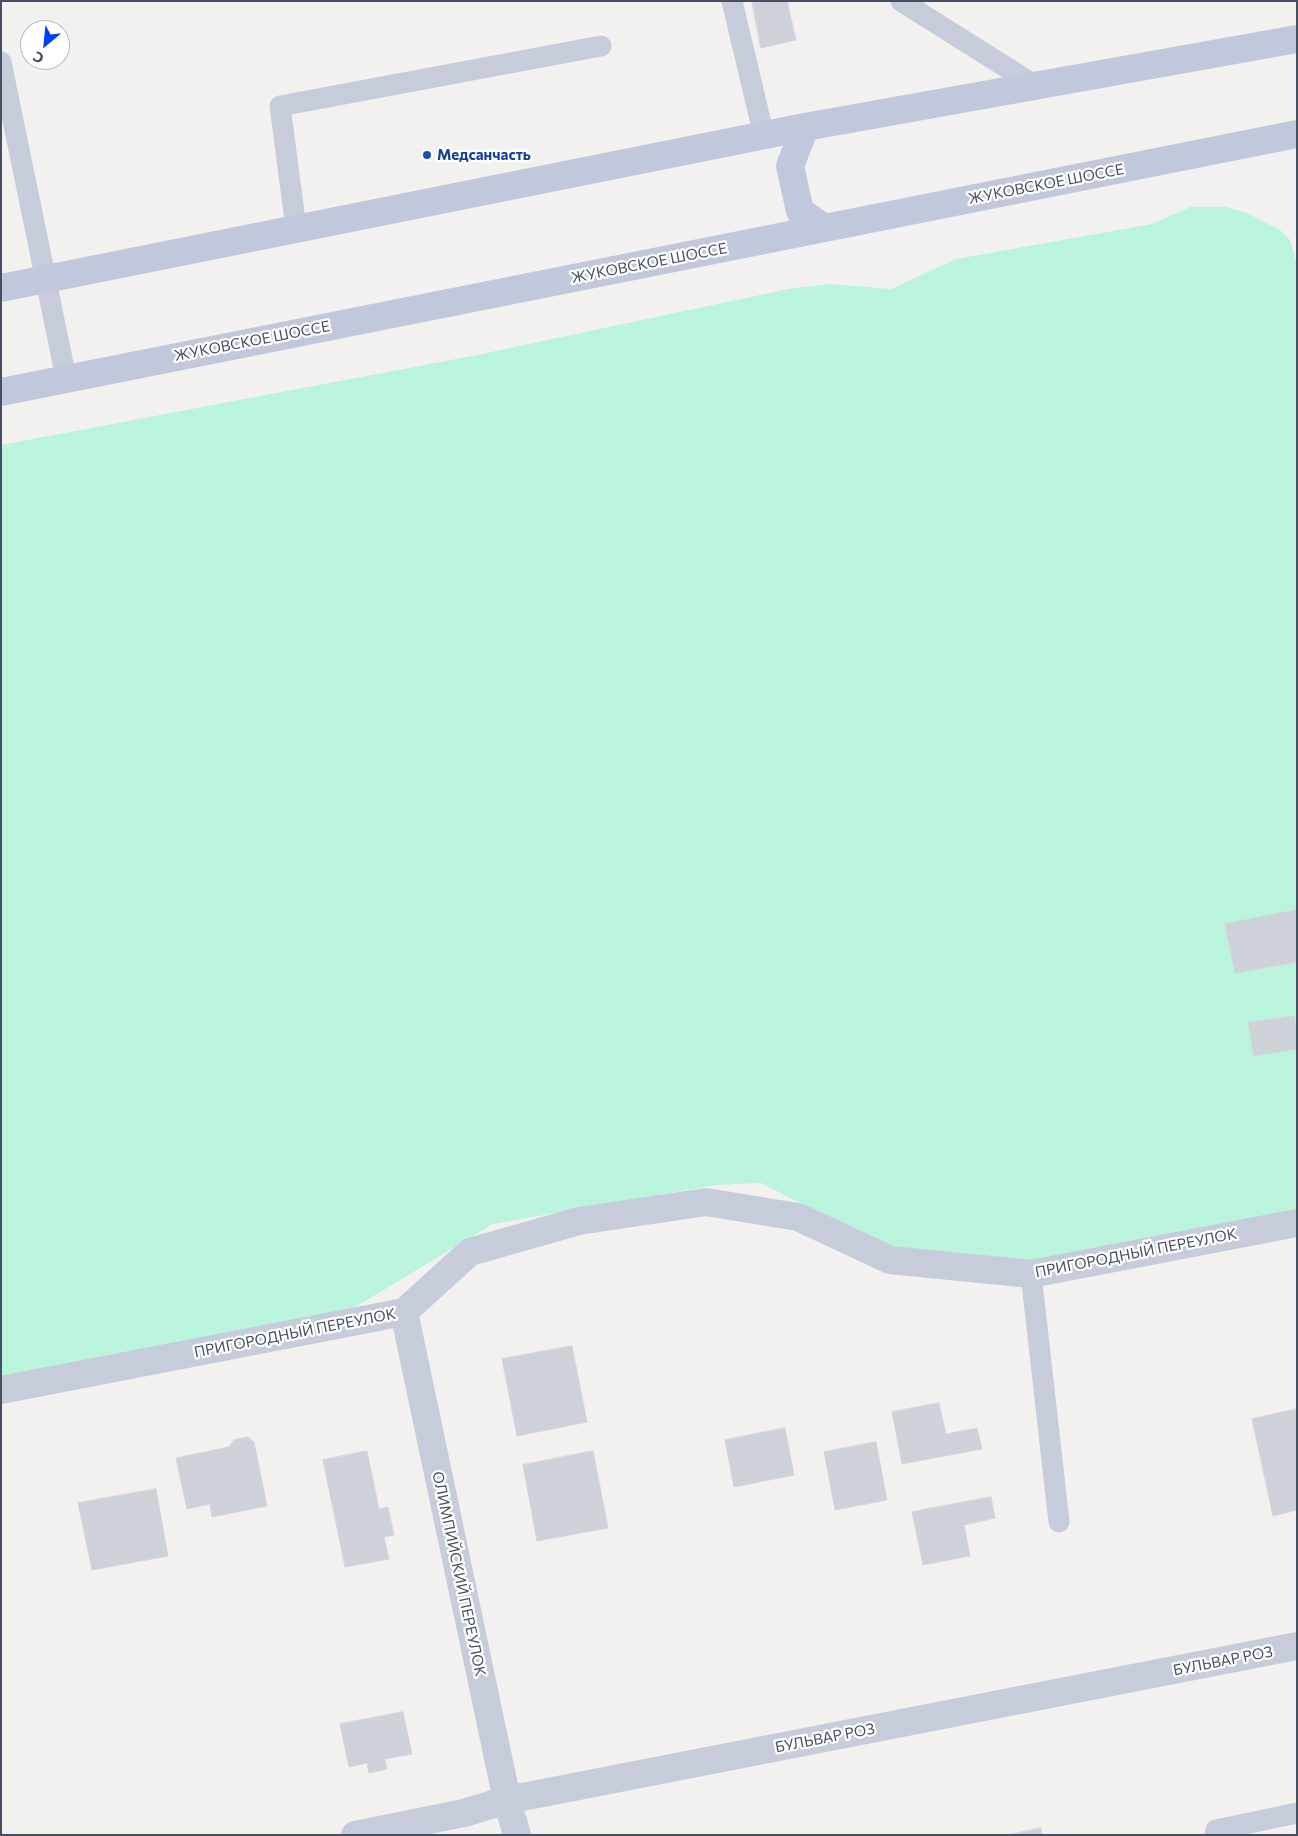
<!DOCTYPE html>
<html>
<head>
<meta charset="utf-8">
<style>
	body { margin:0 }
	#map { position:relative; width:1298px; height:1836px; overflow:hidden; background:#f3f1f0; font-family:Commissioner,sans-serif }
	canvas { display:block }
	.frame { position:absolute; inset:0; border:2px solid #464f60; pointer-events:none }
	.north { position:absolute; left:20px; top:20px; width:50px; height:50px; box-sizing:border-box; background:#fff; border:1px solid #b5b9bf; border-radius:50%; rotate:208deg; font-size:14px; font-weight:700; line-height:20px; text-align:center; color:#464f60 }
	.north::after { content:''; display:block; margin:auto; width:18px; height:22px; background:#063df7; clip-path:polygon(50% 0,100% 100%,50% 72%,0 100%) }
</style>
</head>
<body>
<div id="map">
<canvas width="1298" height="1836"></canvas>
<div class="frame"></div>
<div class="north">С</div>
</div>
<script>
const g = document.querySelector('canvas').getContext('2d');
g.lineJoin = 'round';
function fillPath(path, color) { g.fillStyle = color; g.fill(path, 'evenodd'); }
function trace(path, color, width, dash) { g.strokeStyle = color; g.lineWidth = width; g.lineCap = dash ? 'butt' : 'round'; g.setLineDash(dash || []); g.stroke(path); }
function write(font, color, halo, rows, align = 'center') {
  g.font = font + ' Commissioner,sans-serif'; g.lineWidth = 4.5; g.setLineDash([]); g.textBaseline = 'middle'; g.strokeStyle = halo; g.fillStyle = color; for (const [text, x, y, turn = 0] of rows) {
    g.save(); g.translate(x, y); g.rotate((+turn || 0) * Math.PI / 180); g.textAlign = isNaN(turn) ? turn : align; if (halo) g.strokeText(text, 0, 0); g.fillText(text, 0, 0); g.restore();
  }
}
const green = new Path2D(`
	M1190 207H1226L1247 213 1280 230 1290 240 1297 264V1209L1028 1262 911 1255 876 1242 761 1183 716 1185 493 1224 342 1315 1 1379V445L472 356 788 289 830 284 891 289 956 259 1152 224Z`);
const building = new Path2D(`
	M752 1H787L796 40 761 48Z
	M1297 910V962L1235 973 1225 924Z
	M1294 1016 1297 1031V1049L1254 1056 1248 1023Z
	M572 1346 587 1422 517 1436 502 1359Z
	M939 1403 946 1434 977 1428 982 1449 902 1464 892 1412Z
	M1297 1409V1510L1273 1516 1252 1419Z
	M785 1428 794 1475 734 1487 725 1440Z
	M248 1437 254 1442 267 1506 212 1517 210 1504 187 1509 176 1458 229 1447 234 1440Z
	M876 1442 887 1500 835 1510 824 1452Z
	M367 1451 379 1509 388 1507 394 1535 384 1537 389 1559 345 1567 323 1460Z
	M593 1451 608 1528 537 1541 523 1465Z
	M156 1489 168 1556 92 1570 78 1503Z
	M991 1497 995 1518 964 1525 970 1556 923 1565 912 1512Z
	M403 1712 412 1754 385 1759 387 1769 369 1773 367 1763 349 1767 340 1724Z
	M1041 1828 1042 1835H1009Z`);
const service = new Path2D(`
	M732 1 764 136
	M901 1 1036 86
	M1 62 66 378
	M296 228 280 106 601 46
	M1031 1274 1059 1522
	M1215 1835 1216 1830 1297 1813`);
const minor = new Path2D(`
	M404 1312 507 1800 517 1835
	M1 1390 404 1312 470 1252 579 1221 706 1202 798 1217 890 1260 1031 1274 1297 1223
	M355 1835 464 1813 507 1800 1297 1646`);
const secondary = new Path2D(`
	M805 127 790 166 800 211 824 228
	M1 288 805 127 1297 39
	M1 392 1297 134`);
const markers = [
	[427,155,5,"#1a4fb4"]
];
const transitNames = [
	["Медсанчасть",437,155]
];
const streetNames = [
	["ЖУКОВСКОЕ ШОССЕ",1046,184,-11],
	["ЖУКОВСКОЕ ШОССЕ",649,263,-11],
	["ЖУКОВСКОЕ ШОССЕ",252,341,-11],
	["ПРИГОРОДНЫЙ ПЕРЕУЛОК",1136,1253,-11],
	["ПРИГОРОДНЫЙ ПЕРЕУЛОК",295,1333,-11],
	["ОЛИМПИЙСКИЙ ПЕРЕУЛОК",459,1574,78],
	["БУЛЬВАР РОЗ",1223,1661,-11],
	["БУЛЬВАР РОЗ",825,1738,-11]
];
fillPath(green, '#bbf4dd');
fillPath(building, '#cfd1d8');
trace(building, '#d4d5dd', 1);
trace(service, '#c6ccda', 21);
trace(minor, '#c6ccda', 28);
trace(secondary, '#c1c8db', 28);
for (const [x, y, r, color] of markers) { const dot = new Path2D(); dot.arc(x, y, r, 0, 2 * Math.PI); g.fillStyle = color; g.fill(dot); trace(dot, '#fff', 2); }
write('bold 15px', '#164399', '#fff', transitNames, 'left');
write('15px', '#464f60', '#fff', streetNames);
</script>
</body>
</html>
